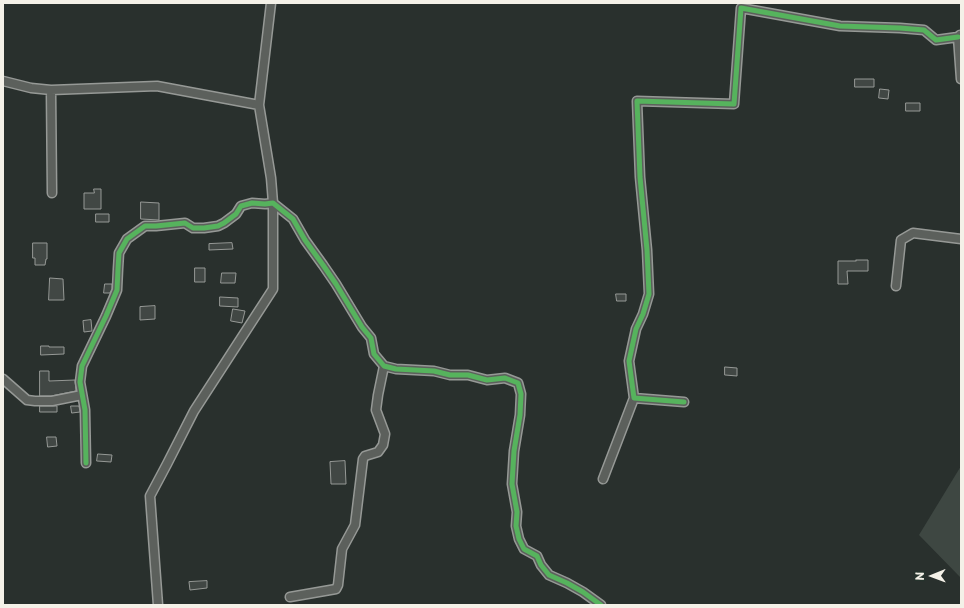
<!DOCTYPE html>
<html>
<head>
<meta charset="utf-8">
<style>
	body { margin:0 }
	#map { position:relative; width:964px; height:608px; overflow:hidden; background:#29302d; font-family:"Playpen Sans",sans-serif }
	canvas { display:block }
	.frame { position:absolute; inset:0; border:4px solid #f4f1e8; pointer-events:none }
	.north { position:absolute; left:912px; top:556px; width:40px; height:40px; -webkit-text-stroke:3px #26332d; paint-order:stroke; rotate:269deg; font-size:11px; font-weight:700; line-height:16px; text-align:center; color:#f4f1e8 }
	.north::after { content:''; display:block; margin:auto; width:14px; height:18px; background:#f4f1e8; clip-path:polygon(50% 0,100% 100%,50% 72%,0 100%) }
</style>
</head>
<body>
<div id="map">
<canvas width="964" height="608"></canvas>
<div class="frame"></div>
<div class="north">N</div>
</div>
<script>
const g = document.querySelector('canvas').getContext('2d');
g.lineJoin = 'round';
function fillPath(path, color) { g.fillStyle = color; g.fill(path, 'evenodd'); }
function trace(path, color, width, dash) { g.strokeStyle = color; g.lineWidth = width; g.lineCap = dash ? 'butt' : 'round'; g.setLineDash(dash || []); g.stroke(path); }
const green = new Path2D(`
	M961 466V578L919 535Z`);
const building = new Path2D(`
	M855 79H874V87H855Z
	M880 89 889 90 888 99 879 98Z
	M906 103H920V111H906Z
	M94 189H101V209H84V193H94Z
	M141 202 159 203V220L141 219Z
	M96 214H109V222H96Z
	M33 243H47V259H46L45 265H35V258H33Z
	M232 243 233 249 209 250V244Z
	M856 260H868V271H847L848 284H838V261H856Z
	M195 268H205V282H195Z
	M222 273H236L235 283H221Z
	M50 278 63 279 64 300H49Z
	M105 284H112V289L110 293H104Z
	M616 294H626V301H617Z
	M220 297 238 298V307L220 306Z
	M155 306V319L140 320V307Z
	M233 309 245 311 242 323 231 321Z
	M91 320 92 331 84 332 83 321Z
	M41 346H49V347H64V354L41 355Z
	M725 367 737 368V376L725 375Z
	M40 371H49V381L75 380 76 391 51 396H40Z
	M40 406H57V412H40Z
	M71 406H79L80 412 72 413Z
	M47 437H56L57 446 48 447Z
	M98 454 112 455 111 462 97 461Z
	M345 461 346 484H331L330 462Z
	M207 581V588L190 590 189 582Z`);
const minor = new Path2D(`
	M960 35 958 37 961 79
	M3 81 31 88 51 90 157 86 259 105
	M51 90 52 193
	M896 286 901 240 913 233 961 239
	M3 379 27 400 35 401H52L82 395
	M684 402 634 398 629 361 636 329 643 314 649 294 647 250 640 177 637 101 734 104 741 8 840 26 900 28 924 30 936 40 958 37
	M86 463 85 410 80 382 82 366 106 316 117 290 118 269 119 253 127 239 145 226H156L185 223 193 228H204L218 226 224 223 236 214 241 206 252 203 265 204 273 203 293 219 305 240 323 265 336 284 362 327 371 338 374 354 384 366 396 369 434 371 450 375H468L487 380 505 378 518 383 521 394 520 415 514 451 512 484 517 512 516 526 519 539 524 549 537 556 541 565 549 575 567 583 583 592 601 605
	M603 479 634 398
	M290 597 336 589 338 585 342 549 355 525 363 459 365 456 378 452 383 445 385 434 376 410 378 395 384 366
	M158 605 150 496 167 464 194 411 273 289V203L271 178 259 105 271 3`);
const cycleway = new Path2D(`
	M684 402 634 398 629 361 636 329 643 314 649 294 647 250 640 177 637 101 734 104 741 8 840 26 900 28 924 30 936 40 958 37
	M86 463 85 410 80 382 82 366 106 316 117 290 118 269 119 253 127 239 145 226H156L185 223 193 228H204L218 226 224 223 236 214 241 206 252 203 265 204 273 203 293 219 305 240 323 265 336 284 362 327 371 338 374 354 384 366 396 369 434 371 450 375H468L487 380 505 378 518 383 521 394 520 415 514 451 512 484 517 512 516 526 519 539 524 549 537 556 541 565 549 575 567 583 583 592 601 605`);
fillPath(green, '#3e4742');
fillPath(building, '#414744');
trace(building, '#969996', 1);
trace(minor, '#969996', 11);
trace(minor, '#5c605c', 8);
trace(cycleway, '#56b35d', 5);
</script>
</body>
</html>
